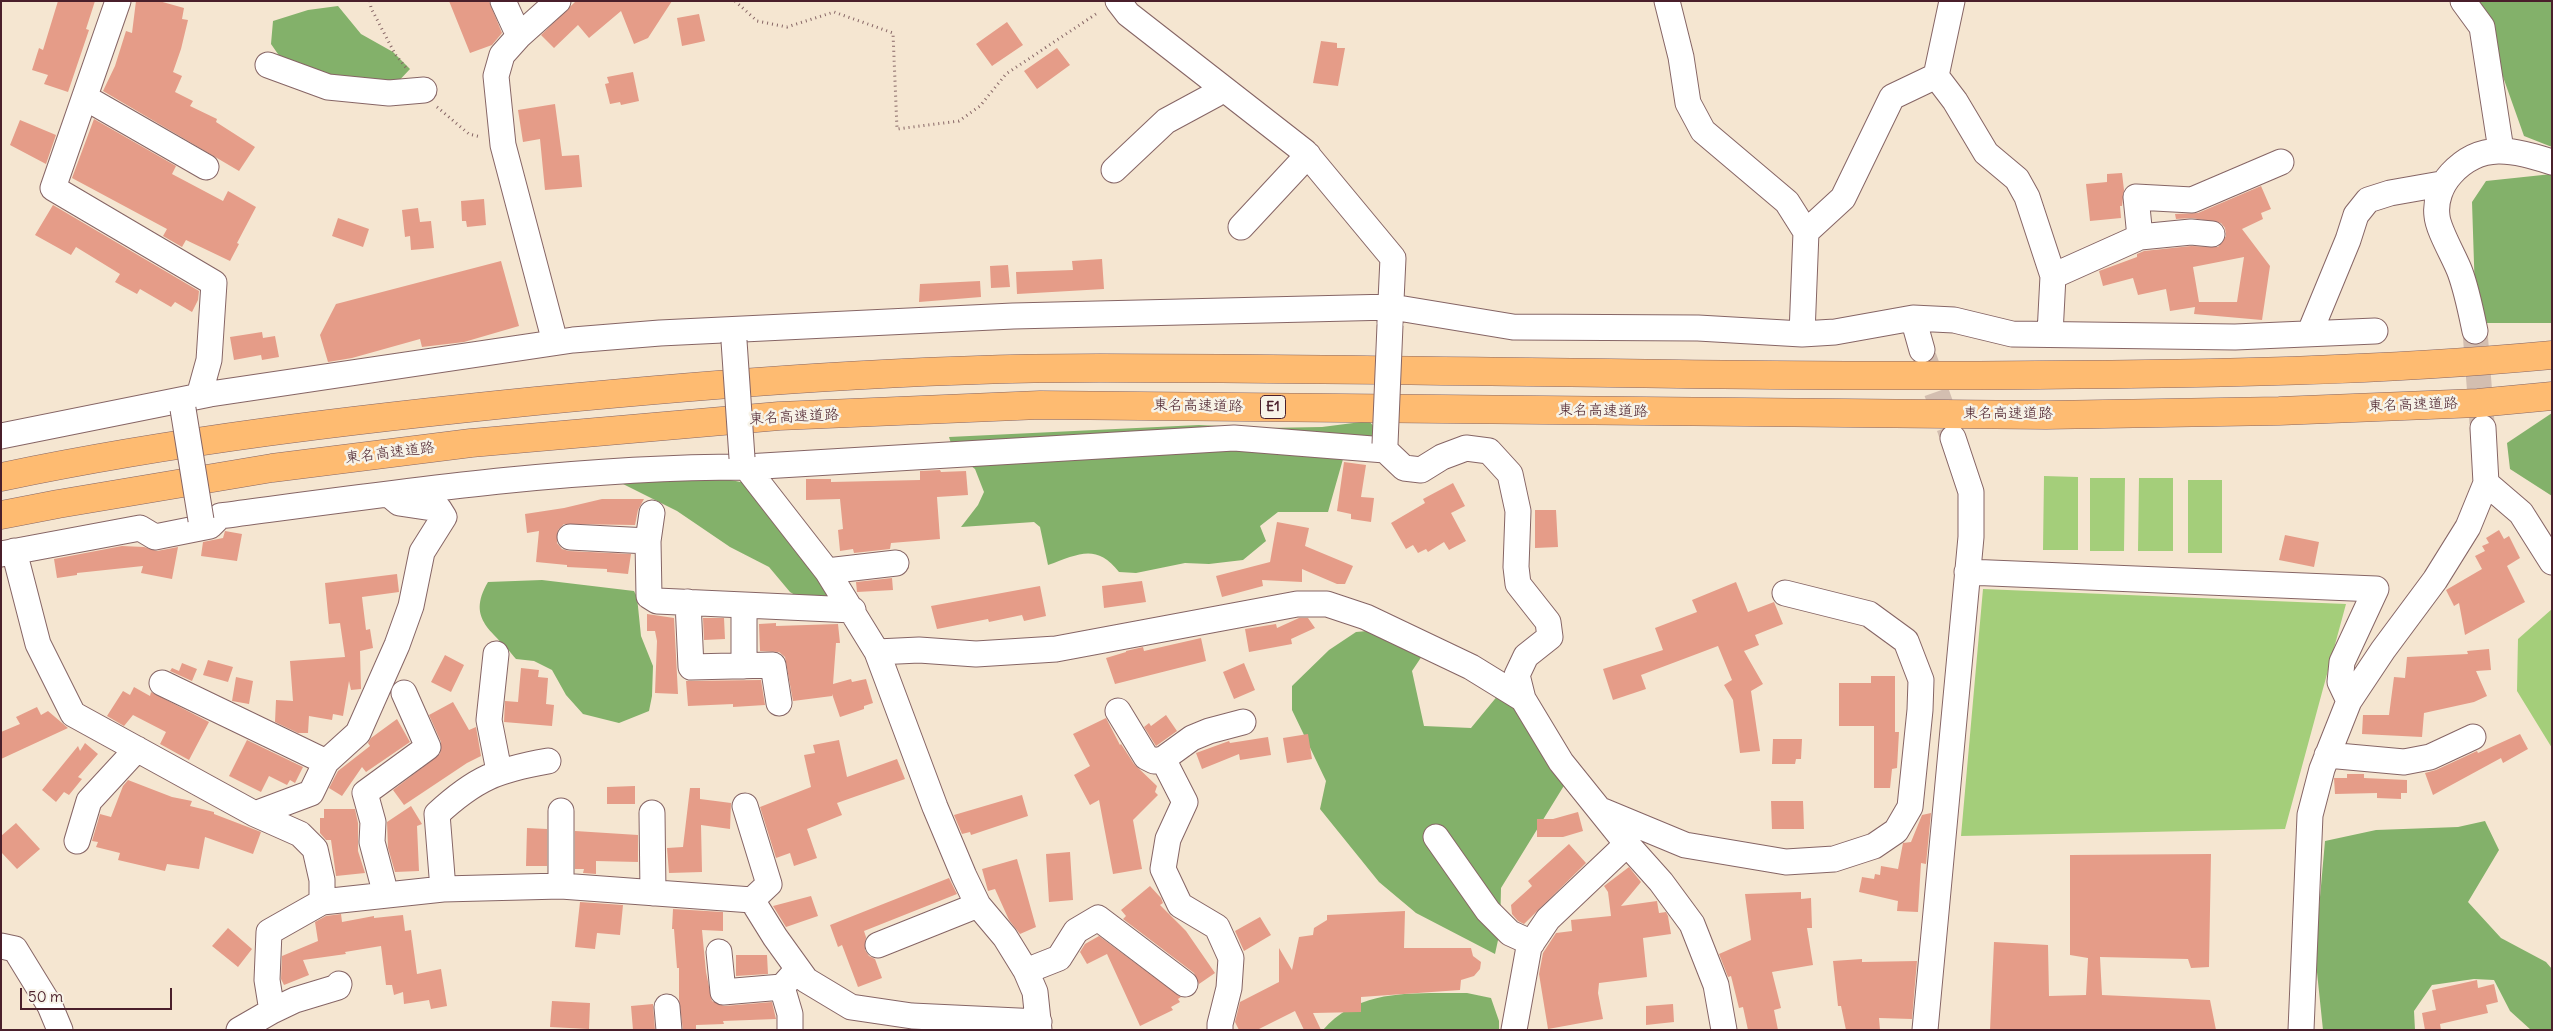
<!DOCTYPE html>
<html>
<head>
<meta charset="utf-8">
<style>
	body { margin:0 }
	#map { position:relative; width:2553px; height:1031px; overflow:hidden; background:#f5e6d1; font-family:Delius,sans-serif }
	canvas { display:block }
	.frame { position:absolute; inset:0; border:2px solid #4a1f2b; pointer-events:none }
	.scale { position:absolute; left:20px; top:988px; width:152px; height:22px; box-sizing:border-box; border:2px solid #4a1f2b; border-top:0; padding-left:6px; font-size:15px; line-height:18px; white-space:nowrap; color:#4a1f2b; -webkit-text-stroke:4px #f7f3e8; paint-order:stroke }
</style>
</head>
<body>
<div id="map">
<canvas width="2553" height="1031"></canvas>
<div class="frame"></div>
<div class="scale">50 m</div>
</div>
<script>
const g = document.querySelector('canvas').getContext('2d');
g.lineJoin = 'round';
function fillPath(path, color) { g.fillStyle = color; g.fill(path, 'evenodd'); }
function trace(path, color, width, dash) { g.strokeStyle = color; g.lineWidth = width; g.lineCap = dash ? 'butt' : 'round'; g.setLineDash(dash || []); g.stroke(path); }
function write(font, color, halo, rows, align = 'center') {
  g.font = font + ' Delius,"Klee One",sans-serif'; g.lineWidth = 5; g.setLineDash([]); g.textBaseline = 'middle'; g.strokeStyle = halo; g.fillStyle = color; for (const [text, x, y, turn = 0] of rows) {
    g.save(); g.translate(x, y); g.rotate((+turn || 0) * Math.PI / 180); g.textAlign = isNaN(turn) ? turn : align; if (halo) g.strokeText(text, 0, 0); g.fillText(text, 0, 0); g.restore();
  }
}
const green = new Path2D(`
	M2044 476 2078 477V550H2043Z
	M2090 478H2125L2124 551H2090Z
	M2139 478H2173V551H2138Z
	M2188 480H2222V553H2188Z
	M1983 589 2346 604 2285 829 1961 836Z
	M2552 609V748L2517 691 2518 639Z`);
const forest = new Path2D(`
	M2470 1H2552V147L2524 136 2480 12Z
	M338 6 361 34 393 52 410 69 394 86 289 70 271 44 273 21 308 10Z
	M2552 174V323H2487L2475 294 2472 202 2486 181Z
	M2552 413V496L2510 469 2507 443Z
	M1369 421 1377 430 1378 444 1345 452 1328 512H1278L1260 526 1266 541 1243 560 1209 564 1185 563 1136 573 1119 572C1096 543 1079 554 1048 565L1040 527 1034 522 961 527 978 505 984 492 975 469 954 453 949 437 1199 425 1266 428 1322 427Z
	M672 472 707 475 750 484 825 580 832 603 810 604 790 592 769 567 730 547 677 511 623 484Z
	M542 580 634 591 637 597 641 636 653 666 652 696 649 711 619 723 583 714 566 695 552 670 534 661 516 659C495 631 465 621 488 582Z
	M1400 628 1428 647 1412 671 1424 726 1471 728 1499 694 1529 706 1565 784 1501 888 1500 931 1495 954 1416 913 1379 882 1320 809 1326 781 1292 710V686L1329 650 1356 632Z
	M2485 821 2499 850 2468 902 2501 938 2546 962 2552 969V1030H2531L2510 1011 2494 980 2474 979 2432 985 2414 1011 2415 1030H2323L2315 953 2325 841 2376 830 2458 827Z
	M1467 993 1491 998 1499 1021V1030H1323C1360 987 1416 994 1467 993Z`);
const building = new Path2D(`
	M58 1H95L86 29 89 30 68 92 44 84 48 75 32 70 39 48 43 50Z
	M136 1H159L184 8 182 19 188 20 181 49 173 72 182 76 175 92 193 101 190 106 217 119 216 122 255 147 239 171 103 91 115 66 126 31 132 33Z
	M449 1H489L502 33 492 45 470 53Z
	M576 1H672L648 38 634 44 621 11 589 38 578 25 554 48 541 35Z
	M699 14 705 41 682 46 677 18Z
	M1007 22 1023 45 992 66 976 44Z
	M1321 41 1337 43V48H1345L1338 86 1313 83Z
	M1057 48 1070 65 1037 89 1024 71Z
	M633 72 639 101 621 105 620 102 610 104 605 84 609 83 607 77Z
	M555 104 562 156 579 155 582 187 545 190 540 139 523 142 518 110Z
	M94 119 176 166 172 174 223 201 228 191 256 207 237 243 239 244 230 261 186 240 182 247 163 236 167 229 72 178Z
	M20 120 56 135 46 164 10 145Z
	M2122 173 2124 190 2122 206H2120L2121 218 2090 221 2086 184 2107 182V174Z
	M2261 186 2271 209 2261 213 2263 219 2242 229 2270 266 2262 320 2194 314 2195 307 2170 311 2166 289 2138 295 2133 278 2103 286 2099 271 2137 257V254L2144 251 2191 246 2218 247 2226 236 2225 228 2221 223 2192 218 2176 219 2175 214 2198 213ZM2244 257 2237 302H2199L2193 267Z
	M484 199 486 225 467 227 466 221H462L461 201Z
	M53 205 199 291 198 300 192 312 175 302 171 307 140 289 137 294 115 282 120 274 76 247 71 255 35 235Z
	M418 208 420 222 431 221 434 248 411 250 410 236 405 237 402 210Z
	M338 218 369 229 363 247 332 236Z
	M1102 259 1104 289 1017 294 1016 272 1073 270 1072 261Z
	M501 261 519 326 464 342 422 347 420 339 352 358 328 362 320 335 336 304Z
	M1008 265 1010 287 991 288 990 266Z
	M980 281 981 297 919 302 920 284Z
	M262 332 263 338 275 336 279 357 262 360 261 355 234 360 230 337Z
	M1344 462 1366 465 1361 497 1374 498 1371 522 1351 519V514L1337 511Z
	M940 470 941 472 966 471 968 495 937 497 940 539 891 543 890 549 854 553 853 549 840 551 838 530 843 529 840 499 806 500V479H831V482L920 480V471Z
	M1453 483 1465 506 1451 513 1466 541 1449 550 1444 542 1428 552 1426 549 1418 553 1413 545 1406 549 1391 523 1425 503 1423 499Z
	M602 499H644L638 510 635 525 564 524 558 530 557 543 562 549 569 551 631 554 628 574 607 572V569L567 567V565L536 562 539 531 527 533 525 514 564 508Z
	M1535 510H1556L1558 547 1535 548Z
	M1277 522 1309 528 1305 546 1353 566 1345 584H1337L1302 569V582L1262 580 1263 586 1222 597 1216 576 1270 562Z
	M2499 530 2504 539 2509 536 2520 558 2507 566 2525 602 2465 635 2459 603 2454 606 2446 590 2482 569 2475 556 2485 551 2482 546 2489 543 2486 538Z
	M225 531 242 534 237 561 201 556 203 542 223 538Z
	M2285 535 2319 542 2314 567 2279 560Z
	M122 546 144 547 157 551 178 547 172 579 141 573 143 566 77 573V575L57 578 54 559Z
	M397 574 399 592 362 597 366 630 370 629 373 648 360 651 361 689 351 690 349 681 343 716 333 714 332 720 309 716 308 733H298L275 722 276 700 293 701 290 661 345 657 340 623 329 624 325 583Z
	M892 578 893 590 857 592 856 582Z
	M1142 581 1146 602 1104 608 1102 586Z
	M1736 582 1748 612 1774 602 1783 624 1755 635 1759 645 1744 651 1763 684 1751 691 1760 751 1740 753 1733 700 1724 685 1732 680 1718 646 1641 675 1646 689 1613 700 1603 669 1663 650 1655 628 1697 612 1692 600Z
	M1040 586 1046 616 1024 621 1022 615 989 622 988 619 937 629 931 606Z
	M647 614 674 618 678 694 655 693 657 641 655 631H647Z
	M703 618H724L725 639 704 640Z
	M1299 618H1308L1315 628 1291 639 1292 644 1249 652 1245 629 1276 624 1277 628Z
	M776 623V626L838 624 840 643H836L833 684 851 679 852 682 866 679 873 703 864 706V709L840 717 832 694V696L793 701 785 657 779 652 760 651 759 624Z
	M1201 638 1206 661 1115 684 1106 658 1126 652V651L1143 647 1144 651Z
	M2489 649 2491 670 2476 671 2487 696 2474 702 2424 713 2422 737 2362 734 2363 715H2389L2394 677 2405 678 2407 657 2468 654 2467 651Z
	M445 655 464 665 451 692 431 682Z
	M208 660 233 667 228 682 203 675Z
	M182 663 197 669 192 681 170 671 172 668 179 671Z
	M1244 663 1255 690 1234 699 1223 672Z
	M521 668 539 670 538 677 548 678 546 704 554 705 552 726 504 722 505 701 518 702Z
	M1871 676H1895V732H1899L1897 768 1892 769 1890 788H1874V726H1839V683H1871Z
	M236 677 253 681 249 704 232 701Z
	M761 680 765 705 733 707V704L688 706 686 681Z
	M134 687 150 696 151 692 209 722 189 760 160 744 166 732 133 715 124 726 107 716 123 691 130 695Z
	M453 702 469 730 476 727 481 756 467 763 404 805 393 790 440 754 441 742 429 715Z
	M37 707 41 715 48 711 68 728 1 759V732L20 724 16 717Z
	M1166 715 1177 731 1156 746 1144 727 1149 723 1151 726Z
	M1106 718 1120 745 1121 744 1134 764 1157 786 1155 792 1158 795 1133 820 1142 869 1113 874 1099 800 1090 805 1074 775 1090 766 1073 734Z
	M397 719 410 742 366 772 362 767 342 796 329 788 338 771 370 746 368 743 371 738Z
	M1308 734 1312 759 1287 763 1283 738Z
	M2520 734 2528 749 2503 763 2501 758 2433 795 2425 773 2436 770 2477 751 2478 753Z
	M1268 737 1271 755 1240 760 1239 754 1202 769 1196 753 1229 741 1230 743Z
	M1773 739H1802L1801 759H1796L1795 764H1772Z
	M247 740 303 767 295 783 290 780 287 785 269 776 261 792 229 776Z
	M839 740 847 777 897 759 905 779 837 803 842 815 807 829 817 858 794 866 790 853 776 858 760 807 811 787 804 755 815 753 813 745Z
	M85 743 98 754 78 777 82 779 69 795 64 792 56 802 42 790 78 746 80 751Z
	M2347 774H2364V778L2407 780V793H2401V799L2377 798V793L2335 794 2334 778H2347Z
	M128 780 172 797 192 801 190 806 214 812V814L261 832 253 854 205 837 199 869 167 864 165 871 118 860 120 853 96 847 98 842 92 841 100 814 111 817 123 786Z
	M635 786V804H607V787Z
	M690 788H700V799L731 803 730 829 701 825 702 872 669 873 667 848 683 847Z
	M1022 795 1028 816 971 835 970 832 962 834 954 815Z
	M1771 801H1803L1804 829H1772Z
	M411 806 422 824 417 826 419 871 395 872 388 848 387 822Z
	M324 809H355L358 823V851L365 873 336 876 331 840H326L320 833V818H324Z
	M1578 812 1583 831 1563 837H1537V819H1553Z
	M1931 813 1926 864 1921 863 1918 912 1897 911 1898 901 1859 892 1862 877 1874 879 1875 874 1880 875 1881 866 1898 869 1903 843 1911 842 1922 815Z
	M16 823 40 849 17 869 1 852V836Z
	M527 828 547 829V866H526Z
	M575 831 638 835V862L596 861V874L583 873 584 869H575Z
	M1569 844 1586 863 1524 924 1518 921 1512 914 1511 905 1532 886 1528 881Z
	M1070 852 1073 900 1049 902 1046 854Z
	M2211 854 2209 967 2191 968 2188 959 2100 957 2102 995 2210 1000 2216 1030H1990L1994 942 2048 945 2049 996 2086 995 2088 958 2070 955V855Z
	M1017 859 1036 927 1020 934 1009 920 995 889 988 891 982 869Z
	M1629 867 1641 882 1621 906 1657 901 1659 913 1666 912 1668 916 1671 934 1643 938 1647 977 1599 983 1598 993 1603 1019 1548 1029 1539 974 1543 953 1556 933 1572 931 1571 920 1611 916 1608 892 1604 886Z
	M949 878 957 894 864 931 866 937 865 950 869 956 875 959 882 978 858 987 842 945 838 947 830 925Z
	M1150 886 1161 898 1163 903 1160 905 1186 931 1215 973 1199 984 1194 973 1123 919 1126 916 1121 910Z
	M1801 892V899L1811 898 1812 928H1807L1813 965 1772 972 1781 1008 1774 1010 1778 1030H1748L1743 1007 1739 1008 1731 976 1728 977 1719 954 1751 940 1745 894Z
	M811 896 818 916 786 927 773 906Z
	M580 902 623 905 620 935 597 933 595 949 575 947Z
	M673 909 723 912V931L702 930 706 972 712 1001 724 1006 772 1002 776 1019 723 1021 724 1024 696 1025V1030H683L679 999V968H677L674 929H672Z
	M1405 911 1404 948H1471L1473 956 1481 962 1480 969 1474 976 1461 980 1460 990 1361 997V1012L1313 1013 1321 1030H1304L1295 1011 1257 1030H1239L1235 1022 1240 1002 1279 982V948L1292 970 1299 937 1313 935 1314 928 1327 920V915Z
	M341 914 342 922 374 916V918L403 915 405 931 411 930 417 974 441 969 447 1006 431 1009 429 1000 404 1004 403 992 394 995 392 985H386L381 946 345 952 346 954 303 960 309 975 284 985 281 979 282 956 318 941 315 922 326 916Z
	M1260 917 1271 935 1244 951 1235 931Z
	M228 928 252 949 238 967 212 946Z
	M1099 936 1181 997 1178 999 1180 1002 1171 1007 1173 1010 1140 1026 1107 954 1087 964 1080 952 1085 944Z
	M736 955H767L768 974 736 976Z
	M1862 959V962L1917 961 1912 1019 1879 1018 1880 1030H1846L1841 1006H1838L1833 961Z
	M2477 980 2478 988 2494 984 2498 1002 2486 1005 2488 1013 2440 1024 2441 1030H2425L2422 1013 2436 1010 2432 990Z
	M552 1001 590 1003 589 1029 550 1027Z
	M653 1004 655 1030H633L631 1006Z
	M1673 1004 1674 1022 1646 1025V1006Z`);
const minorTunnel = new Path2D(`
	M2475 331 2482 423
	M1924 357 1951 433`);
const path = new Path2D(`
	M370 1 371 8 395 54 407 69
	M735 1 757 21 787 27 834 12 893 33 897 129 959 121 980 106 1006 74 1099 12
	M437 107 469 134 481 137`);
const minor = new Path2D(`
	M118 1 53 188 214 283 209 360 199 396
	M503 1 519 36
	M1118 1 1128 14 1305 152 1393 258 1390 322
	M1667 1 1681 57 1688 103 1703 131 1787 202 1806 232 1802 334
	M2463 1 2482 27 2501 150
	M268 65 328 87 389 93 424 90
	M1936 76 1955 101 1986 153 2017 179 2027 197 2053 276
	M86 98 206 167
	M1114 170 1166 121 1216 94 1221 87
	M1241 227 1308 155
	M1806 232 1843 198 1892 97 1936 76 1952 1
	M2140 237 2191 232 2212 234
	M1913 318 1922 350
	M2475 331C2471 312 2467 291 2460 272 2455 258 2438 230 2437 216 2435 201 2441 185 2451 174 2481 141 2513 150 2552 162
	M2310 332 2348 240 2356 215 2368 200 2390 193 2441 184
	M2050 334 2053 276 2140 237 2136 197 2192 200 2281 162
	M555 342 503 145 496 76 502 55 519 36 558 1
	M1 436 210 394 573 340 660 333 1013 316 1392 307 1513 327 1698 328 1802 334 1835 332 1913 318 1954 320 2012 334 2235 337 2375 331
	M742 458 746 467 827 571 877 652 935 807 964 876 978 905 1005 937 1026 971 1035 992 1039 1030
	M2486 483 2521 513 2552 562
	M652 513 648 541 649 596 657 601 853 610
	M570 537 648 541
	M14 551 38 644 73 714 255 814 300 834 315 849 322 880V902L269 932 267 980 272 1011 295 1000 338 987 339 984
	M1 554 140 528 155 537 210 526 220 516C394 493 570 467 746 467L1234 438 1385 450 1404 468 1421 470 1442 457 1466 448 1489 451 1510 474 1518 511 1516 567 1518 584 1548 622 1550 637 1526 656 1517 675 1523 699 1561 762 1627 844 1661 882 1692 924 1716 985 1724 1030
	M827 571 896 563
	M1967 572 2376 589 2342 662 2340 682 2349 701
	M688 602 691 667 773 665 779 703
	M877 652 919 650 976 654 1056 649 1297 604H1327L1366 617 1471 667 1523 699
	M496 654 489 720 499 771
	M744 666V605
	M162 683 326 762
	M1118 711 1146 757 1154 761 1163 759 1185 802 1168 839 1163 869 1180 905 1217 927 1231 958 1229 988 1220 1024V1030
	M2327 755 2404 762 2430 757 2473 737
	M1163 759 1192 738 1209 731 1243 722
	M745 806 769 884 752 900
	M561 811V886
	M1603 811 1685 845 1786 862 1834 859 1874 846 1896 831 1910 807 1920 710 1921 680 1906 641 1869 614 1785 593
	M652 813 653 893
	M255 814 311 793 326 762 358 733 397 645 411 606 422 552 444 517 439 509 399 503 393 498
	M1436 837 1488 911 1510 933 1532 943
	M77 841 89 801 137 749
	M443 889 437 814C476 778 497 770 548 761
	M386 895 372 842 373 822 365 793 428 747 404 693
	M322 902 443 889 561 886 752 900 775 937 806 980 851 1007 912 1016 1039 1022
	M878 945 978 905
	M1 946 15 949 50 1006 60 1030
	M719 952 723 992 782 987 798 969
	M1026 971 1059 958 1076 931 1098 918 1185 984
	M782 987 790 1014V1030
	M667 1007 669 1030
	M239 1030 272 1011
	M1514 1030 1529 947 1548 919 1627 844
	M1925 1030 1971 537V492L1953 438
	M2301 1030 2310 815 2322 769 2349 701 2383 650 2435 580 2468 527 2486 483 2483 428`);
const highway = new Path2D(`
	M1 477C177 440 357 419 536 401 723 383 911 368 1100 368 1413 368 1725 378 2038 375 2210 374 2381 371 2552 355
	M1 515 58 504 272 468 471 443 779 416 1040 405 2046 415 2279 411 2478 403 2552 396`);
const minorBridge = new Path2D(`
	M734 341 742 458
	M183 409 201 520
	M1385 444 1390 325`);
const shields = [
	[1273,407,25]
];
const shieldNames = [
	["E1",1273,407]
];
const streetNames = [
	["東名高速道路",2413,405,-2],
	["東名高速道路",1198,406,1],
	["東名高速道路",1603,411,1],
	["東名高速道路",2008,414],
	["東名高速道路",794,417,-3],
	["東名高速道路",390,453,-7]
];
fillPath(green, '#a4ce7a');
fillPath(forest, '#83b16a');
fillPath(building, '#e59c88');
trace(minorTunnel, '#d3beb0', 25, [25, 12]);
trace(minor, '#866565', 27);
trace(highway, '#866565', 29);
trace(path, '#866565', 3, [1, 4]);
trace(minor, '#fff', 25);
trace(highway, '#febb71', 28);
trace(minorBridge, '#866565', 27, []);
trace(minorBridge, '#fff', 25);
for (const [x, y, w] of shields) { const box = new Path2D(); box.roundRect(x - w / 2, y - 11.5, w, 23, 4); g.fillStyle = '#f7f3e8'; g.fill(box); trace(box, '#4a1f2b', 1); }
write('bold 14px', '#4a1f2b', null, shieldNames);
write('15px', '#4a1f2b', '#f7f3e8', streetNames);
</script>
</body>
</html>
